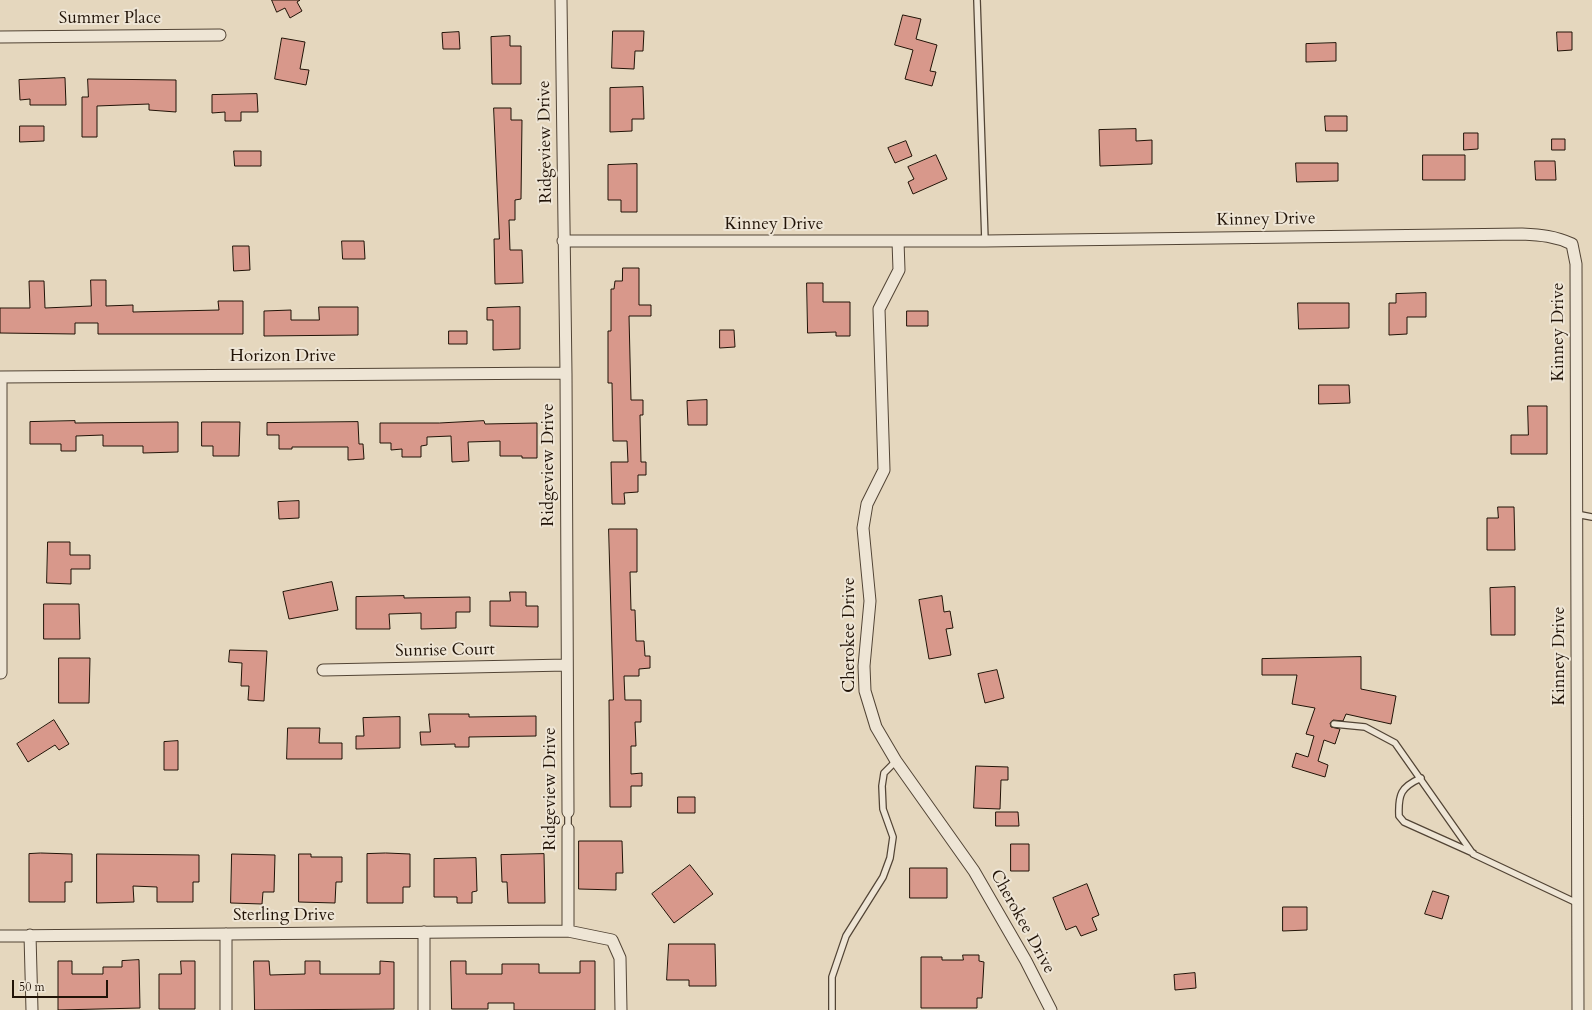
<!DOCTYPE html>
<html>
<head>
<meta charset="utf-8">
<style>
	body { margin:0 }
	#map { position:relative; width:1592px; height:1010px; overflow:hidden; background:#e5d7be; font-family:Cardo,serif }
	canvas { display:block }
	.scale { position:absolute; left:12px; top:980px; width:96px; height:18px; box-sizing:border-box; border:2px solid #211307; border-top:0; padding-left:5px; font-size:12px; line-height:14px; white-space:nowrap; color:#211307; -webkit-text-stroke:3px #eee5d5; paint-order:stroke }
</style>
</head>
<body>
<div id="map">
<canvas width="1592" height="1010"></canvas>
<div class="scale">50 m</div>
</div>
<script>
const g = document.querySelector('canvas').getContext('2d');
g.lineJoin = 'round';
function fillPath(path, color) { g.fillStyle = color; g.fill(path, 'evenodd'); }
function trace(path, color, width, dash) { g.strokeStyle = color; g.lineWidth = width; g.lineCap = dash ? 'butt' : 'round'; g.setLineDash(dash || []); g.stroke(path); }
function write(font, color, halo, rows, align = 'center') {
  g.font = font + ' Cardo,serif'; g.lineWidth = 4; g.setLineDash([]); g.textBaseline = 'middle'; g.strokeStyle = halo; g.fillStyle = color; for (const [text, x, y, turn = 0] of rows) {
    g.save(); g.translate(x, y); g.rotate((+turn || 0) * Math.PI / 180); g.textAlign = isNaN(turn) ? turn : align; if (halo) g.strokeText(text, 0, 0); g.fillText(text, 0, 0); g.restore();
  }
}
const building = new Path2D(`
	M272 0H300L297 2 302 11 290 18 285 8 277 12Z
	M903 15 921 19 916 39 937 45 930 71 936 72 932 86 905 79 913 50 895 45Z
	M613 31H644L643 51H635L634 69 612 68Z
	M459 32 460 49H443L442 33Z
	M1557 32H1572V50L1558 51Z
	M510 36V46H521V84H492L491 37Z
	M282 38 305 42 300 69 309 70 306 85 275 79Z
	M1336 43V61L1306 62V44Z
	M65 78 66 105H30V99L20 100 19 80Z
	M88 79 176 80V112L149 110V104L97 106V137H82V97H88Z
	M643 87 644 119H632V131L610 132V88Z
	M257 94 258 112H241V121H225V112L212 113V95Z
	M494 108H511V120H522L521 199 515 200V220H509L510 250H522L523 283 495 284 494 239H499Z
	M1325 116H1347V131H1326Z
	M20 126H44V141L20 142Z
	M1136 129V141L1152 140V164L1100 166 1099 130Z
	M1464 133H1478V149L1464 150Z
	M1552 139H1565V150H1552Z
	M906 141 912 156 895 163 888 148Z
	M234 151H261V166H235Z
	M936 155 947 179 913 194 908 182 914 179 908 167Z
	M1423 155H1465V180H1423Z
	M1535 161H1555L1556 180H1536Z
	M1296 163H1338V181L1297 182Z
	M637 164V212H621V200H608V165Z
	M342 241H364L365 259H343Z
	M233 246H249L250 270 234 271Z
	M623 268H639V305H651V316H629L631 400H643V415H640L641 462H646V475H638V492L624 493 625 504H612L611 462H628L627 441H613L612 383H608V331H611V289H614L615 281H622Z
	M91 280H106V306L133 305V312L219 310 218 301H243V334H98V323H75V334L0 333V308H30L29 281H44L45 308 91 306Z
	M807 283H823V302H850V336H836V332L808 333Z
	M1426 293V317H1407V334L1389 335V303H1396V294Z
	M1298 303H1349V328L1299 329Z
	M319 307H358V335L264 336V311L291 310V320H319Z
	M520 307V349L493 350V320H487V308Z
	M907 311H928V326H907Z
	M720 330H734L735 347 720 348Z
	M449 331H467V344H449Z
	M1319 385H1349L1350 403 1319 404Z
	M707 400V425H688L687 401Z
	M1528 406H1547V454H1511V435H1528Z
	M75 421V423L178 422V452L143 453V446H103V435L76 436V451H61V444H30V422Z
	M484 421 485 424 537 423V458H522V456H500V441L468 442 469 461 452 462 451 436 427 437V445L421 446V457H402V449L391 450V443H380V423H439Z
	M202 422H240L239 456H213V446H202Z
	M358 422 359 444H363L364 459 348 460V447H292V449H279V435H267V423Z
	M299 501V518L279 519 278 502Z
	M1498 507H1514L1515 550H1487V518H1498Z
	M609 529H637V572H630L631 610H635L636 641H644L645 656H650V668L639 669V676H624L625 700H641V722H635L636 746H631V774L642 773V786H631V807H610L609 700H613Z
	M48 542H70V555H90V569H71V584L47 583Z
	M332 582 338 610 289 619 283 592Z
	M1515 587V635H1491L1490 588Z
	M510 592H526V606H538V627L490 626V601H510Z
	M404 596V598L470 597V612H456V628L421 629V613L389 614 390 629H356V597Z
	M942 596 944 612 950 611 953 628 946 629 951 655 929 659 919 600Z
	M44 604H79L80 639H44Z
	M230 650 267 651 264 701 248 700 249 686H241L242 663 229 662Z
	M1361 657V689L1396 696 1391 724 1346 714 1343 721 1333 720 1330 723 1331 727 1340 729 1335 744 1324 740 1318 761 1328 765 1325 777 1292 767 1296 753 1308 757 1314 736 1306 734 1315 708 1292 704 1297 675H1262V659Z
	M59 658H90L89 703H59Z
	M997 670 1004 698 985 703 978 674Z
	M429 714H469V717L536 716V736L469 737V747H455V744L421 745 420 732H430Z
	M400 717V748L356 749V736H364L363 718Z
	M54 720 69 744 59 750 55 745 28 762 17 744Z
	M288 728H320L319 743H342V759H287Z
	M178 741V770H164V742Z
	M976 766 1008 767V780H1001L1000 809 974 808Z
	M678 797H695V813H678Z
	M996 812H1018L1019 826H996Z
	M579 841H622L623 873H616V890L579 889Z
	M1011 844H1029V871H1011Z
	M41 853 72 854V882H65V902H29V854Z
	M386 853 410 854V887H403V903H367V854Z
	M97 854 199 855V882H193V902H157V887L133 886 134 902 97 903Z
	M232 854 275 855 274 892H263L262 904 231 903Z
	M299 854H311V857H342V882H336L335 903 299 902Z
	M544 854 545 903H508L507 882H502L501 855Z
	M476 858 477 891 472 892V903H457V897H434V859Z
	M690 865 713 894 674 923 652 894Z
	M910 868H947V898H910Z
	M1087 884 1099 915 1092 918 1097 930 1081 936 1076 926 1066 930 1053 898Z
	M1433 891 1449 896 1442 919 1425 914Z
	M1283 907H1307V930L1283 931Z
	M669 944H715L716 986H689V980H667Z
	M963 955H979V961L984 962 982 998H977V1008H921V957H942V960H963Z
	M139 960 140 1008 58 1010V961H72V974H103V967H122V961Z
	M181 961H195V1009H159V974H181Z
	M254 961H269L270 975 305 974V961H320V974H380V961L394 962V1009L255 1010Z
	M451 961H466V974H502V964H539V973H580V961H595V1010H514V1003H488V1009H452Z
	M1195 973 1196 988 1175 990 1174 975Z`);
const lane = new Path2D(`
	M977 0 985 241
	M1576 514 1592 517
	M1334 724 1365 727 1395 743 1473 854 1577 903
	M1421 778C1401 787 1398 794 1399 816L1404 822 1473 853
	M568 829V812
	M832 1010V977L846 936 883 877 890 858 893 837 883 809 882 786 884 773 896 761`);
const street = new Path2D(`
	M561 0 566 373 568 812
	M0 37 220 35
	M563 241H985L1522 234C1541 235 1555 236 1572 244L1576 264 1578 1010
	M898 241 899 270 879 309 884 470 867 504 863 528 870 601 864 666 865 691 876 727 896 761 974 871 1026 961 1051 1010
	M0 377 566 373
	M1 377V673
	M323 670 567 665
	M568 829V931
	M226 934V1010
	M30 935 32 1010
	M0 936 568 931 612 940 620 958 621 1010
	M424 1010V932`);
const streetNames = [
	["Summer Place",110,19],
	["Ridgeview Drive",546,142,-91],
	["Kinney Drive",1266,220,-1],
	["Kinney Drive",774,225],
	["Kinney Drive",1559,332,-90],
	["Horizon Drive",283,357],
	["Ridgeview Drive",549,465,-90],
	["Cherokee Drive",850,635,-90],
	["Sunrise Court",445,651,-1],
	["Kinney Drive",1560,656,-90],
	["Ridgeview Drive",551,789,-90],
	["Sterling Drive",284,916],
	["Cherokee Drive",1022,922,61]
];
fillPath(building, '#d8988b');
trace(building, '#211307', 1);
trace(lane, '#524435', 8);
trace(street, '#524435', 13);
trace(lane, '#eee5d5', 5.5);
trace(street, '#eee5d5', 11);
write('17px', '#211307', '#eee5d5', streetNames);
</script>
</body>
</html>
